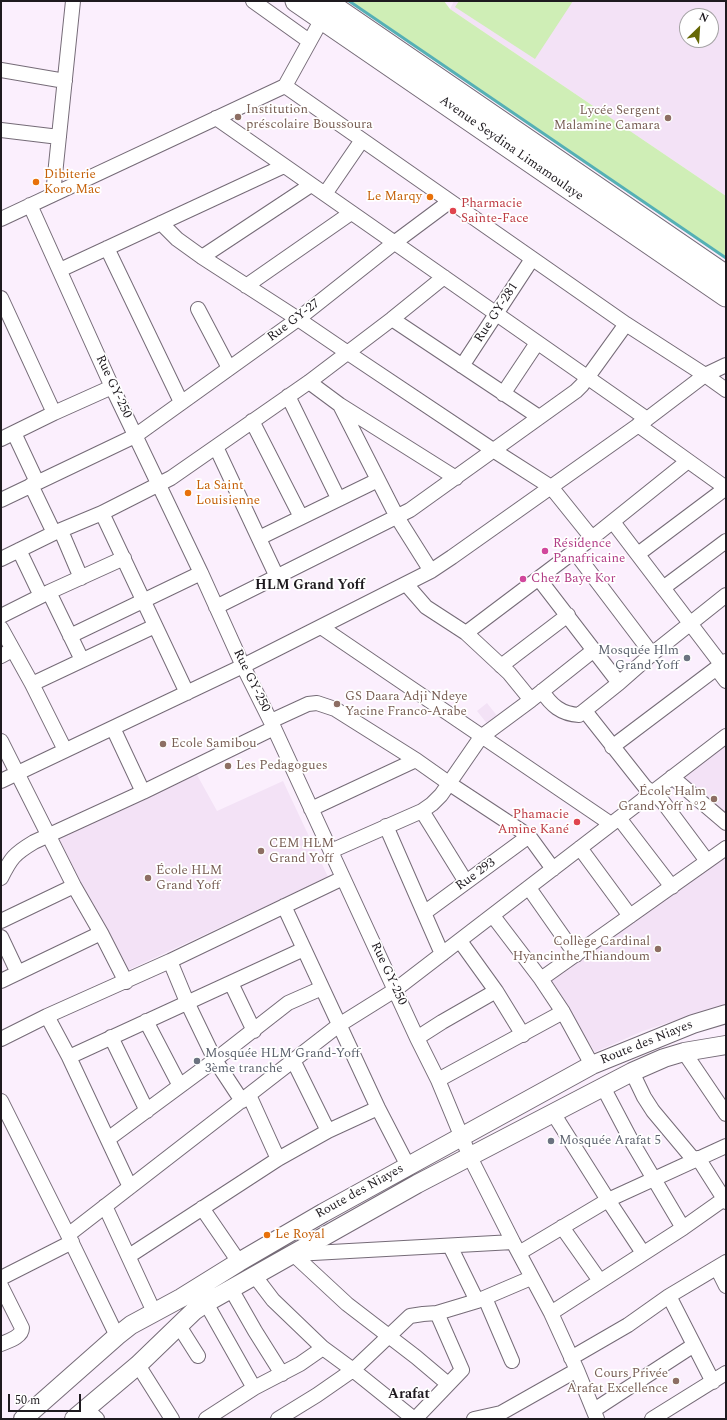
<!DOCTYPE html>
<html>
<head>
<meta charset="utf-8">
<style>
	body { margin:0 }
	#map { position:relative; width:727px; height:1420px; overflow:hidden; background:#fbeffd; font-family:Spectral,serif }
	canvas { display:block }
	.frame { position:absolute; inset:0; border:2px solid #1e1a1f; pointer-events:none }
	.north { position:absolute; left:679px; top:8px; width:40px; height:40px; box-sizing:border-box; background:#fff; border:1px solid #a5a3a5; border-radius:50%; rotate:25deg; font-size:11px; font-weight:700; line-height:16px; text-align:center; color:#1e1a1f }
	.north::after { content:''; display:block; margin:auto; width:14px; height:18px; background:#666806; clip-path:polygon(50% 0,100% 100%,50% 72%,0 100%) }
	.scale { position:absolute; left:8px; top:1394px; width:73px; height:18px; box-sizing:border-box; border:2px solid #1e1a1f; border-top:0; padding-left:5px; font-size:12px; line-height:14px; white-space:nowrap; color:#1e1a1f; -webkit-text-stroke:3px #fff; paint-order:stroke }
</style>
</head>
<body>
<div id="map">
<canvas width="727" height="1420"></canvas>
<div class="frame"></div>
<div class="north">N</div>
<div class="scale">50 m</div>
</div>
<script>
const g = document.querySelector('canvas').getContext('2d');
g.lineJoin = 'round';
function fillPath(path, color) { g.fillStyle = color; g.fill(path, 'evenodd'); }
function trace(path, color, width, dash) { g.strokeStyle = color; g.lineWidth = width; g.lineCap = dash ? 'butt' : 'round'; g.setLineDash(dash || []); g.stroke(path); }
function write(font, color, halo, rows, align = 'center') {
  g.font = font + ' Spectral,serif'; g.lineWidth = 3.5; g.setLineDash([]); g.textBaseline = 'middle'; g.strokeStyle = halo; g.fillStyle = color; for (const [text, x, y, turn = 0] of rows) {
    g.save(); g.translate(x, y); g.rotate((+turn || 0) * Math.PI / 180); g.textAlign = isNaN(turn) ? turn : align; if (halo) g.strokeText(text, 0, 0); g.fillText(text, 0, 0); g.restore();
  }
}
const built = new Path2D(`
	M454 1H726V196L450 9ZM687 16H711V40H687Z
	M487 703 498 717 489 726 477 711Z
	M726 739V820L676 777Z
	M196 773 217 811 283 781 329 879 238 919 124 972 55 837Z
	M726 854V1008L691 1015 643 1031 595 1052 546 978Z`);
const green = new Path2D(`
	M351 1H444L450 9 726 196V254L725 256Z
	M459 1H573L535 59 455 7Z`);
const stream = new Path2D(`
	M349 1 726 258`);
const minor = new Path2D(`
	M253 1 309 41
	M1 70 65 81
	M285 86 626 324 705 375 726 390
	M216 118 647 419
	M1 130 59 137
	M53 194 73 1
	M325 194 362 140
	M30 205 112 387 201 573 243 666 274 728 417 1038 438 1080 470 1157 513 1242 551 1313 577 1370 597 1419
	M1 219 285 86 322 19
	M161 223 177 239 202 257 298 319 348 353 493 450 551 487 592 538
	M107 248 181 402
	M202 257 311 185
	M60 270 284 166
	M246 286 351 213
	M1 298 54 413
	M198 309 229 368
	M392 319 539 417
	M462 366 532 259
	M309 382 340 405 456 478
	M503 394 537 343
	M288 396 338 498
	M340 405 397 517 431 571
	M252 421 301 517
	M638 425 726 488 638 554
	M14 433 37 482
	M1 439 54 413 112 387
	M216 447 277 577
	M31 485 54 533
	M1 500 135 436 298 319 394 243 449 202
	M102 513 187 693
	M613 522 721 664
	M61 531 81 578
	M259 538 378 480
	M19 550 41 596
	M574 551 652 654
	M1 559 54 533 102 513 171 478 309 382 392 319 444 277
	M539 579 619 683
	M406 584 426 607 466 633 509 673 531 700
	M663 588 726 541
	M49 592 82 660
	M216 607 410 510 576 391 582 385 626 324
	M1 616 49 592 124 558
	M321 627 611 824
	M1 628 32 684 65 750
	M466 633 592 538 688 461
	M70 636 201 573
	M1 656 12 650
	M501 666 568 615
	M717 669 726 681
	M32 684 155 626
	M542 691C551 705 561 714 579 715L619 683 652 654 726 595
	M585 711 645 787 658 797 663 802 707 861
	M271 721 308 704 317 703 335 709 416 760 450 784 529 836 553 869
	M113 728 143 792
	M1 741 74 886 101 933 126 982
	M612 747 726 661
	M672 777 726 823
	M1 781 243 666 431 571 452 557 647 419 705 375 726 365
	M311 809 416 760
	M422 811 466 882
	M619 818 672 887
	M386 826 442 954
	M580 848 630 916
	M331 851 422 811 432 804 441 795 481 737 531 700 594 650
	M1 878C11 858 14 854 34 842L143 792 274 728
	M529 888 576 955
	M284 906 378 1108 408 1166
	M424 913 529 836
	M493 916 541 979 563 1012 592 1065
	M1 921 74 886
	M1 937 18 973
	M460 941 496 991 523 1035
	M170 961 187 1002 215 1060 242 1101
	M541 979 726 848
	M1 981 101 933
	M231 983 254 1031
	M47 1016 69 1057 130 1187
	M146 1021 180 1086
	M111 1037 147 1111
	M417 1038 442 1022 496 991
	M1 1039 47 1016 170 961 343 878
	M684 1052 726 1114
	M69 1057 304 949
	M293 1060 328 1131
	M632 1072 644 1097 653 1111 694 1160
	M438 1080 563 1012
	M603 1087 632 1142 683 1228
	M249 1095 278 1159
	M1 1101 68 1235 117 1336
	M553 1113 608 1200 643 1253
	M108 1139 215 1060 288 1003 322 988
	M698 1158 726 1202
	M105 1206 154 1312
	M202 1208 239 1262
	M562 1227 600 1281
	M68 1235 339 1025 395 990 726 736
	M450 1246 477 1301
	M519 1253 608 1200 726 1146
	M293 1254 347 1304 416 1357 448 1384
	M295 1254 513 1242
	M129 1256 278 1159 328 1131 378 1108
	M717 1268 726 1286
	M254 1275 273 1300 323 1348 353 1370 414 1419
	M1 1278 72 1242
	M1 1286 22 1328C22 1337 8 1341 1 1344
	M231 1289 255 1331 282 1374
	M669 1296 713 1382
	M485 1298 512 1361
	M206 1303 254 1388
	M551 1313 683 1228 724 1199
	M179 1326 198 1356
	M571 1358 628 1325 669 1296 726 1262
	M138 1365 172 1419
	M86 1409 97 1419
	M594 1410 694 1345
	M206 1419 254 1388 300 1364 323 1348
	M278 1419 317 1395 353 1370 410 1316 423 1314 437 1313 477 1301 531 1278
	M415 1419 462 1370 437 1313
	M474 1419 501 1413 577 1370
	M652 1419 726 1373`);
const major = new Path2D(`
	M23 1419 117 1336 131 1325 181 1298 239 1262 323 1213 592 1065 693 1024 726 1014
	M74 1419 138 1365 194 1311 206 1303 417 1184 632 1072 664 1058 684 1052 726 1045`);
const highway = new Path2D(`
	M296 1 726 296
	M325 1 726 276`);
const markers = [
	[238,117,4,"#8d6e63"],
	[668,118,4,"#8d6e63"],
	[36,182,4,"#e8710a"],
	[430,197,4,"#e8710a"],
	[453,211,4,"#e0444e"],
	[188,493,4,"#e8710a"],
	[545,551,4,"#d1479c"],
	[523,579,4,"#d1479c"],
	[687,658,4,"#6b7280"],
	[337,704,4,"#8d6e63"],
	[163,744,4,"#8d6e63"],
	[228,766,4,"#8d6e63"],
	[714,799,4,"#8d6e63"],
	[577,822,4,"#e0444e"],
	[261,851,4,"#8d6e63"],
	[148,878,4,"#8d6e63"],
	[658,949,4,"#8d6e63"],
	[197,1061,4,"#6b7280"],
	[551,1141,4,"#6b7280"],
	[267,1235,4,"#e8710a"],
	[676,1381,4,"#8d6e63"]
];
const educationNames = [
	["Institution",246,110],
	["préscolaire Boussoura",246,125],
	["Lycée Sergent",660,111,"right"],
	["Malamine Camara",660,126,"right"],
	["GS Daara Adji Ndeye",345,697],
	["Yacine Franco-Arabe",345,712],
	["Ecole Samibou",171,744],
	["Les Pedagogues",236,766],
	["École Halm",706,792,"right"],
	["Grand Yoff n°2",706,807,"right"],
	["CEM HLM",269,844],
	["Grand Yoff",269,859],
	["École HLM",156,871],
	["Grand Yoff",156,886],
	["Collège Cardinal",650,942,"right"],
	["Hyancinthe Thiandoum",650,957,"right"],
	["Cours Privée",668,1374,"right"],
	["Arafat Excellence",668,1389,"right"]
];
const streetNames = [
	["Avenue Seydina Limamoulaye",511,149,35],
	["Rue GY-281",497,313,-57],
	["Rue GY-27",294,321,-37],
	["Rue GY-250",113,387,65],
	["Rue GY-250",251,681,64],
	["Rue 293",476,875,-36],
	["Rue GY-250",388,974,65],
	["Route des Niayes",647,1043,-22],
	["Route des Niayes",360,1192,-29]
];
const foodNames = [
	["Dibiterie",44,175],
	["Koro Mac",44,190],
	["Le Marqy",422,197,"right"],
	["La Saint",196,486],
	["Louisienne",196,501],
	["Le Royal",275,1235]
];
const healthNames = [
	["Pharmacie",461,204],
	["Sainte-Face",461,219],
	["Phamacie",569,815,"right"],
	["Amine Kané",569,830,"right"]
];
const hotelNames = [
	["Résidence",553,544],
	["Panafricaine",553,559],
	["Chez Baye Kor",531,579]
];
const worshipNames = [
	["Mosquée Hlm",679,651,"right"],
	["Grand Yoff",679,666,"right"],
	["Mosquée HLM Grand-Yoff",205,1054],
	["3ème tranche",205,1069],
	["Mosquée Arafat 5",559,1141]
];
const neighbourhoodNames = [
	["HLM Grand Yoff",310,586],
	["Arafat",409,1395]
];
fillPath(built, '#f3e2f6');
fillPath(green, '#cfeeb6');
trace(stream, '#55b0b4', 3);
trace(minor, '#756b77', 16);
trace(major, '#756b77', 20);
trace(highway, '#756b77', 23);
trace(minor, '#fff', 14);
trace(major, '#fff', 18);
trace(highway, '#fff', 21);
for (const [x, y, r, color] of markers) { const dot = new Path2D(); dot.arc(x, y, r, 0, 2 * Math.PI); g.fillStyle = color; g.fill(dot); trace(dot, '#fff', 1.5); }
write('13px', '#785e54', '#fff', educationNames, 'left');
write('13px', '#1e1a1f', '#fff', streetNames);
write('13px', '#c56008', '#fff', foodNames, 'left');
write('13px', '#be3a42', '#fff', healthNames, 'left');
write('13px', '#b23c85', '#fff', hotelNames, 'left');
write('13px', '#5b616d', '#fff', worshipNames, 'left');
write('bold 14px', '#1e1a1f', '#fff', neighbourhoodNames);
</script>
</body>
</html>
